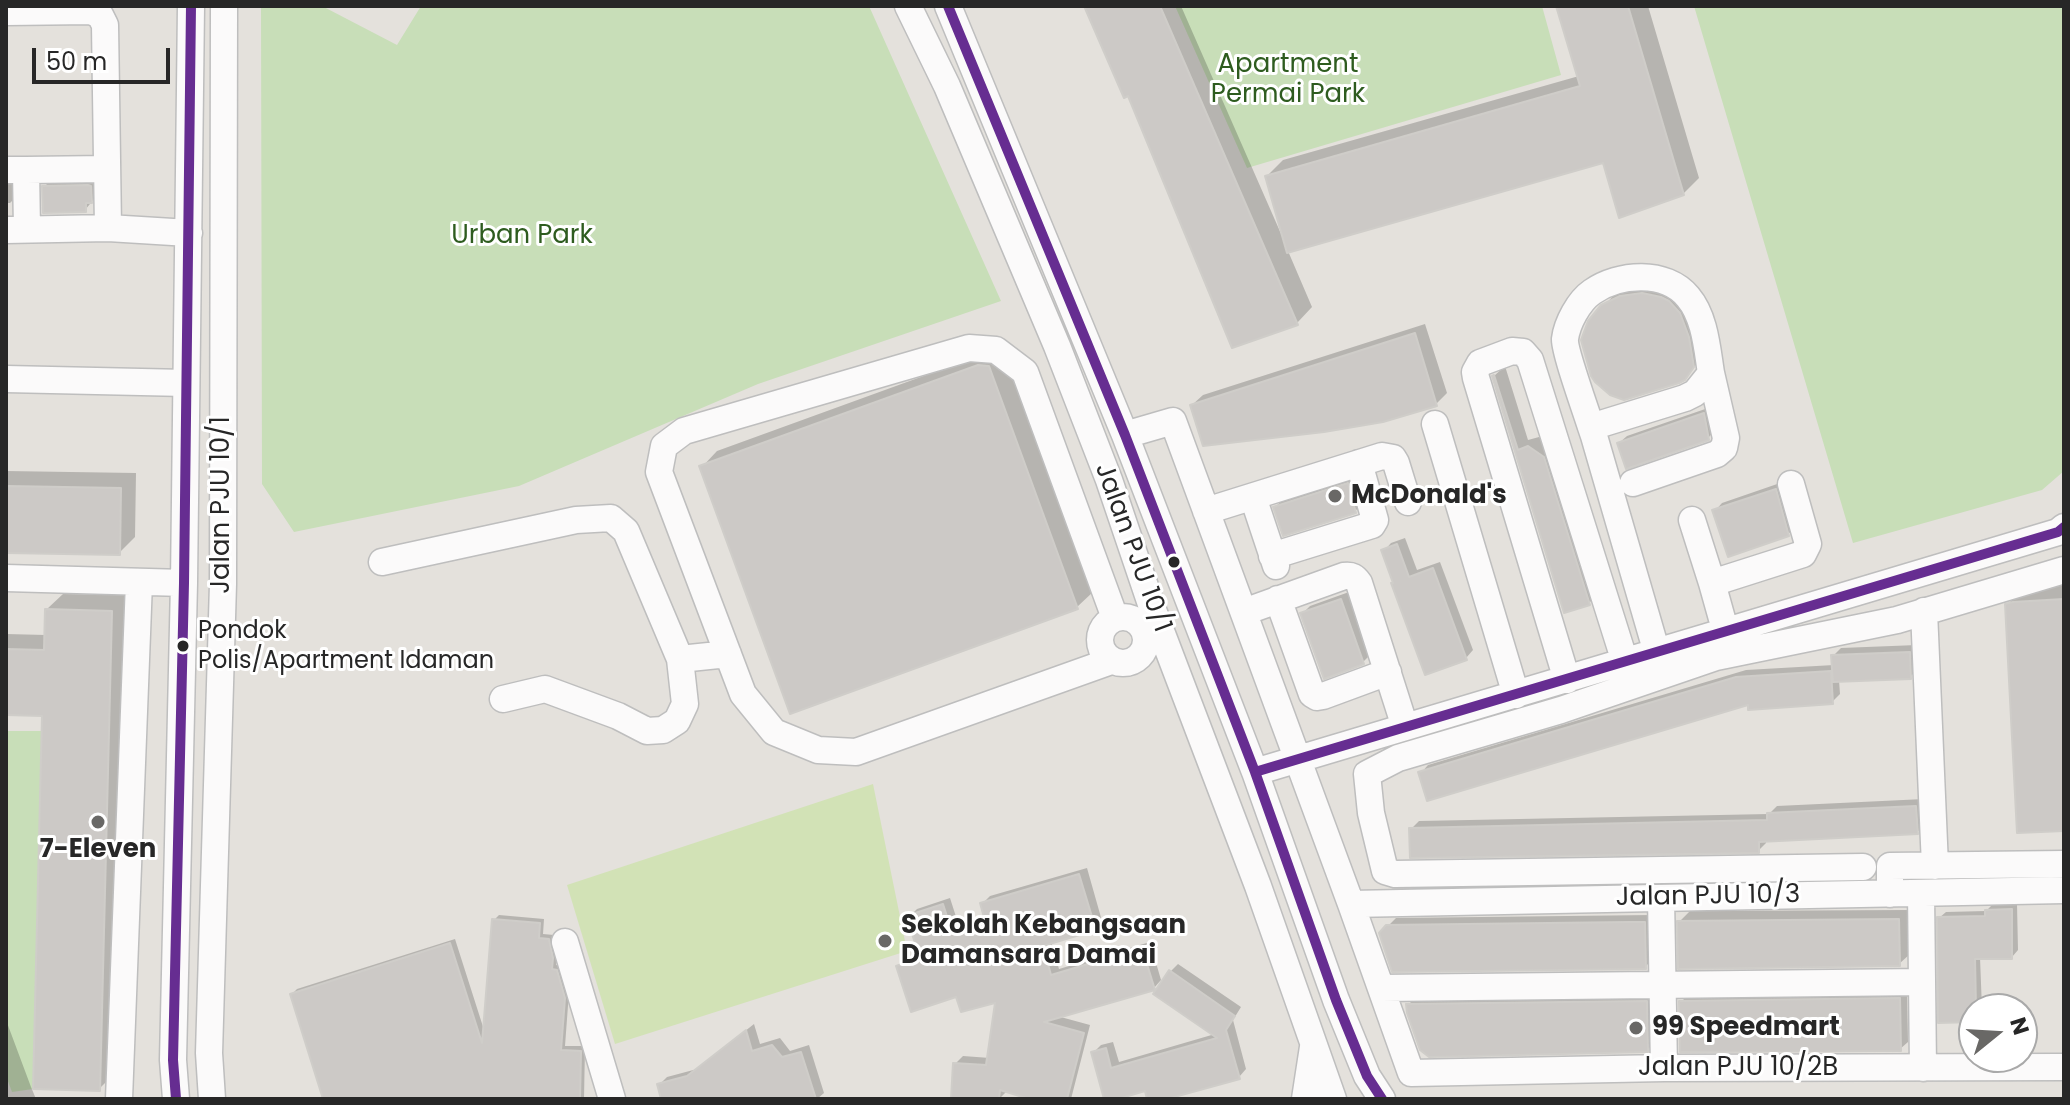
<!DOCTYPE html>
<html>
<head>
<meta charset="utf-8">
<style>
	body { margin:0 }
	#map { position:relative; width:2070px; height:1105px; overflow:hidden; background:#e4e1dc; font-family:Poppins,sans-serif }
	canvas { display:block }
	.frame { position:absolute; inset:0; border:8px solid #272727; pointer-events:none }
	.north { position:absolute; left:1958px; top:993px; width:80px; height:80px; box-sizing:border-box; background:#fff; border:2px solid #a9a9a9; border-radius:50%; rotate:72deg; font-size:22px; font-weight:700; line-height:32px; text-align:center; color:#272727 }
	.north::after { content:''; display:block; margin:auto; width:28px; height:36px; background:#696866; clip-path:polygon(50% 0,100% 100%,50% 72%,0 100%) }
	.scale { position:absolute; left:32px; top:48px; width:138px; height:36px; box-sizing:border-box; border:4px solid #272727; border-top:0; padding-left:10px; font-size:24px; line-height:28px; white-space:nowrap; color:#272727; -webkit-text-stroke:6px #fff; paint-order:stroke }
</style>
</head>
<body>
<div id="map">
<canvas width="2070" height="1105"></canvas>
<div class="frame"></div>
<div class="north">N</div>
<div class="scale">50 m</div>
</div>
<script>
const g = document.querySelector('canvas').getContext('2d');
g.lineJoin = 'round';
function fillPath(path, color) { g.fillStyle = color; g.fill(path, 'evenodd'); }
function trace(path, color, width, dash) { g.strokeStyle = color; g.lineWidth = width; g.lineCap = dash ? 'butt' : 'round'; g.setLineDash(dash || []); g.stroke(path); }
function write(font, color, halo, rows, align = 'center') {
  g.font = font + ' Poppins,sans-serif'; g.lineWidth = 6; g.setLineDash([]); g.textBaseline = 'middle'; g.strokeStyle = halo; g.fillStyle = color; for (const [text, x, y, turn = 0] of rows) {
    g.save(); g.translate(x, y); g.rotate((+turn || 0) * Math.PI / 180); g.textAlign = isNaN(turn) ? turn : align; if (halo) g.strokeText(text, 0, 0); g.fillText(text, 0, 0); g.restore();
  }
}
const green = new Path2D(`
	M261 6H322L397 45 421 6H869L1001 301 758 384 519 486 294 532 262 484Z
	M1175 6H1542L1561 75 1247 168Z
	M1694 6H2064V471L2042 490 1853 543Z
	M6 731H42L33 1089 12 1092 6 1076Z`);
const pitch = new Path2D(`
	M873 784 907 951 615 1044 567 885Z`);
const shadow = new Path2D(`
	M1086 6H1181L1282 236 1284 235 1267 176 1283 160 1579 76 1558 6H1648L1699 178 1683 194 1604 161 1288 251 1312 307 1297 323 1129 93Z
	M52 179H98L99 193 85 210 44 187Z
	M6 183 12 184V201L10 203H6Z
	M1664 284 1699 325 1704 355 1684 379 1603 307 1614 295 1632 286Z
	M1425 324 1447 393 1436 404 1382 420 1192 405 1203 395Z
	M995 350H1005L1093 592 1077 607 702 467 717 451Z
	M1505 366 1528 440 1539 437 1554 446 1600 592 1589 603 1565 610 1494 376Z
	M1711 407 1716 429 1709 437 1627 467 1619 443 1627 436Z
	M6 471 136 473 135 537 119 553 6 551Z
	M1359 474 1366 501 1355 511 1275 507 1286 497Z
	M1783 482 1796 527 1788 534 1715 511 1722 503Z
	M1405 538 1417 570 1440 562 1473 650 1466 658 1395 582 1384 551 1391 543Z
	M2064 566V828L2007 605 2043 569Z
	M1349 592 1371 654 1363 662 1302 614 1310 606Z
	M63 594 127 595 115 1073 99 1089 44 714 6 713V634L46 635 47 609Z
	M1917 645 1918 669 1910 677 1839 680 1840 694 1832 702 1750 703 1421 773 1428 765 1746 670 1834 665 1833 656 1841 648Z
	M1924 799 1925 825 1917 832 1766 840V843L1758 851 1412 828 1419 821 1769 814 1777 806Z
	M1087 868 1102 921 1094 929 1051 941 1059 969 1150 942 1161 980 1154 988 1057 1016 1090 1025 1071 1099H1036L1006 1092 999 1099 955 1064 963 1056 990 1058 997 1000 957 995 898 966 906 958 921 953 909 917 917 909 950 898 959 926 986 917 982 904 990 896Z
	M1993 904H2017L2018 950 2012 957H1980L1982 1009H1974V1020L1939 918 1946 912 1986 911Z
	M1909 910 1910 954 1899 964 1679 922 1690 911Z
	M499 915 544 919 543 934 554 935 557 952 556 965 561 966 569 992 565 1046H585L584 1099H325L292 994 297 989 455 939 485 1033 494 920Z
	M1652 915 1653 959 1645 967 1381 933 1396 918Z
	M1178 964 1241 1007 1233 1020 1246 1069 1239 1077 1160 1099H1149L1147 1089 1106 1099 1093 1053 1101 1045 1113 1042 1119 1062 1215 1034 1170 972Z
	M1907 991 1908 1042 1900 1049 1681 1002 1689 994Z
	M1654 994 1655 1042 1647 1050 1408 1005 1416 997Z
	M6 1020 31 1087 36 1099H6Z
	M754 1024 760 1044 780 1038 790 1051 809 1045 824 1093 817 1099H663L659 1085 667 1077 697 1069Z`);
const building = new Path2D(`
	M1084 6H1160L1298 325 1232 348 1128 96 1124 98Z
	M1556 6H1628L1684 195 1619 218 1603 163 1287 253 1265 176 1580 86Z
	M88 185 91 186 92 203H86V212L43 213 42 186Z
	M1642 293 1661 297 1669 301 1680 313 1689 337 1694 367 1685 380 1679 383 1624 400 1610 395 1595 382 1591 376 1581 340 1588 321 1601 305 1620 296Z
	M1415 333 1437 406 1383 422 1324 432 1203 446 1190 405Z
	M978 365 989 366 1078 609 790 714 699 466Z
	M1494 375 1518 450 1528 446 1544 457 1590 605 1564 613 1492 376Z
	M1704 413 1709 440 1626 469 1617 443Z
	M1348 483 1356 513 1283 536 1273 507Z
	M6 486 121 488 120 555 6 553Z
	M1776 489 1789 536 1728 557 1712 510Z
	M1397 544 1409 577 1433 568 1467 660 1425 675 1391 583H1393L1381 550Z
	M1341 599 1364 664 1324 679 1300 613Z
	M2064 599V831L2017 833 2005 604 2013 602Z
	M45 609 112 611 100 1091 33 1089 42 716 6 715V649L44 650Z
	M1910 652 1911 679 1833 682 1831 655Z
	M1831 671 1833 704 1748 710V705L1427 801 1418 772 1736 677Z
	M1916 806 1918 834 1759 842V853L1410 858 1409 828 1767 820V813Z
	M1079 874 1096 930 1043 946 1051 975 1142 948 1155 990 1044 1022 1084 1033 1067 1099H1029L1000 1090 999 1099H951L953 1063 986 1065 995 1003 961 1012 956 997 911 1012 896 966 920 958 906 916 943 904 952 932 985 921 980 903Z
	M2012 909V959H1975L1976 1009H1974V1022L1938 1023 1937 917 1985 916V910Z
	M492 919 540 923 539 938 549 939 553 958 552 969 557 970 565 998 561 1050 581 1051V1052L580 1099H323L290 994 450 943 482 1043Z
	M1899 919 1900 966 1678 969 1677 921Z
	M1631 922H1645L1646 969 1392 972 1379 933 1386 925Z
	M1169 970 1235 1016 1226 1030 1240 1079 1167 1099H1147L1145 1091 1118 1099H1104L1091 1052 1106 1048 1111 1068 1217 1038 1153 994Z
	M1900 998 1901 1051 1680 1052 1679 1001Z
	M1647 1001 1648 1052 1429 1057 1420 1050 1407 1013 1406 1004Z
	M746 1030 752 1051 772 1045 782 1057 801 1052 816 1099H661L657 1084 687 1076Z`);
const minor = new Path2D(`
	M908 6 947 86 1057 346 1109 480 1153 610 1258 886 1333 1099
	M948 6 1125 435 1255 772 1336 1000 1367 1076 1382 1099
	M6 12 91 11 100 15 105 25 108 228 189 233
	M6 170H26L27 229
	M26 170 107 169
	M6 230 108 228
	M6 379 186 383
	M1435 424 1516 695
	M1591 427 1685 398 1695 393 1711 373C1707 348 1705 317 1688 297 1666 270 1619 273 1592 292 1579 301 1567 323 1565 339 1564 350 1586 411 1591 427L1594 436 1657 653
	M1125 435 1173 421 1351 904 1411 1073 1664 1068 2064 1067
	M1633 483 1717 454 1724 448 1726 438 1711 373
	M1253 497 1276 566
	M1206 511 1382 456 1393 458 1396 463 1408 502
	M1692 520 1712 583
	M1272 556 1372 525 1375 520 1359 463
	M382 562 576 520 611 518 626 531 680 659 728 654
	M6 578 184 583
	M1278 599 1312 694 1317 697 1323 696 1388 672
	M1924 611 1935 866
	M1244 612 1344 576C1352 575 1355 577 1359 583L1405 727
	M1100 640a23 23 0 1 1 46 0a23 23 0 1 1-46 0Z
	M1726 633 1712 583 1803 554 1808 544 1791 484
	M1111 661 856 752 818 750 774 732 743 694 659 472 664 446 684 431 969 348 996 350 1025 372 1115 618
	M1567 680 1476 378 1475 372 1480 363 1512 351 1523 352 1530 360 1625 662
	M503 699 545 689 618 716 647 731 663 730 677 721 685 704 680 659
	M1255 772 2058 532 2064 527
	M1863 867 1395 874 1385 871 1371 813 1367 774 1398 758 1561 710 1716 657 1897 620 2064 570
	M1921 893 1923 1068
	M1890 894V866L2064 864
	M1661 898 1664 1068
	M1351 904 2064 890
	M565 942 612 1099
	M1382 988 1922 982
	M119 1099 139 582
	M176 1099 173 1060 184 583 191 6
	M212 1099 209 1053 223 584 224 6
	M1305 1099 1313 1047`);
const bus1 = new Path2D(`
	M948 6 1125 435 1255 772 1336 1000 1367 1076 1382 1099
	M1255 772 2058 532 2064 527
	M176 1099 173 1060 184 583 191 6`);
const markers = [
	[1335,496,8,"#696866"],
	[1174,562,7,"#272727"],
	[183,646,7,"#272727"],
	[98,822,8,"#696866"],
	[885,941,8,"#696866"],
	[1636,1028,8,"#696866"]
];
const busNames = [
	["Pondok",198,632],
	["Polis/Apartment Idaman",198,662]
];
const parkNames = [
	["Apartment",1288,65],
	["Permai Park",1288,95],
	["Urban Park",522,236]
];
const poiNames = [
	["McDonald's",1351,496],
	["7-Eleven",98,850,"center"],
	["Sekolah Kebangsaan",901,926],
	["Damansara Damai",901,956],
	["99 Speedmart",1652,1028]
];
const streetNames = [
	["Jalan PJU 10/1",222,505,-90],
	["Jalan PJU 10/1",1132,548,70],
	["Jalan PJU 10/3",1708,897,-1],
	["Jalan PJU 10/2B",1738,1068]
];
fillPath(green, '#c8deb8');
fillPath(pitch, '#d2e2b6');
fillPath(shadow, '#0003');
fillPath(building, '#ccc9c6');
trace(building, '#cfcdc9', 2);
trace(minor, '#bebebe', 29);
trace(minor, '#fbfafa', 26);
trace(bus1, '#662d91', 10);
for (const [x, y, r, color] of markers) { const dot = new Path2D(); dot.arc(x, y, r, 0, 2 * Math.PI); g.fillStyle = color; g.fill(dot); trace(dot, '#fff', 3); }
write('24px', '#272727', '#fff', busNames, 'left');
write('26px', '#2e5c1f', '#fff', parkNames);
write('bold 26px', '#272727', '#fff', poiNames, 'left');
write('26px', '#272727', '#fff', streetNames);
</script>
</body>
</html>
